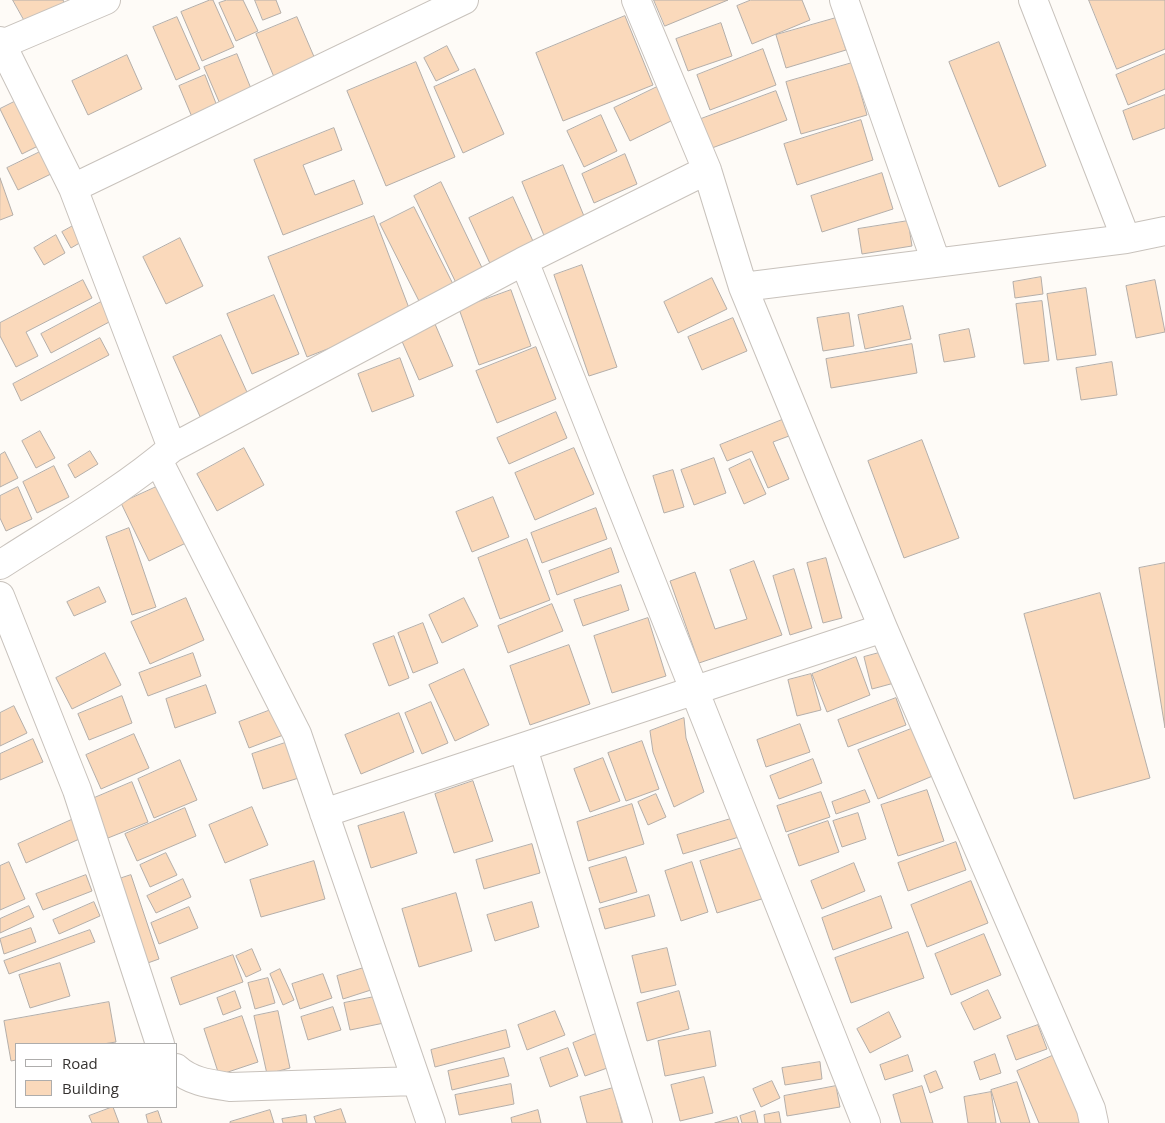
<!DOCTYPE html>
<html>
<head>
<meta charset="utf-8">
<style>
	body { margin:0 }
	#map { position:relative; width:1165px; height:1123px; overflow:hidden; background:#fefbf7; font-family:"Open Sans",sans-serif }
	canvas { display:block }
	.legend { position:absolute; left:15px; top:1043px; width:162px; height:65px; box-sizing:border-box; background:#fff; border:1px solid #aeadac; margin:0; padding:6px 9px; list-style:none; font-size:15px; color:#353230 }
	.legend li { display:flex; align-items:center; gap:10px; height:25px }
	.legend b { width:25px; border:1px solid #aeadac }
</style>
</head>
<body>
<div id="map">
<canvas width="1165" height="1123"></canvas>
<ul class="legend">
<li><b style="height:6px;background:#fff"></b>Road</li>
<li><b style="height:14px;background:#fad9bb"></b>Building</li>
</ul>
</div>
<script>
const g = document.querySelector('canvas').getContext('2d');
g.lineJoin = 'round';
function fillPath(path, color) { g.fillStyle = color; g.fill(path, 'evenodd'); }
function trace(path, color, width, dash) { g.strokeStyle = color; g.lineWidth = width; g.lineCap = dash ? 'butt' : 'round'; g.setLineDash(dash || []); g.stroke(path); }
const building = new Path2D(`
	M13 0H63L65 4 27 25Z
	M210 0H213L234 47 202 61 181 12Z
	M227 0H243L258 31 236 41 219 3Z
	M255 0H276L281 13 263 20Z
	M654 0H728L665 26Z
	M751 0H802L810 20 752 44 737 6Z
	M1089 0H1165V49L1117 69Z
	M625 16 653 85 563 121 536 53Z
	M177 17 200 69 176 80 153 27Z
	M297 17 315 59 274 77 256 34Z
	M836 18 846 50 786 68 776 35Z
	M721 23 732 56 688 71 676 39Z
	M999 42 1046 166 999 187 949 62Z
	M447 46 459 70 436 81 424 58Z
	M763 49 776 85 710 110 697 75Z
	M237 54 252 91 220 104 204 67Z
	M1165 54V89L1128 105 1116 75Z
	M127 55 142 89 88 115 72 81Z
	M416 62 455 157 386 186 347 91Z
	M852 63 867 115 801 134 786 82Z
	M475 69 504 134 463 153 434 87Z
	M205 75 217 106 192 117 179 86Z
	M657 87 673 120 630 141 614 108Z
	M776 91 787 120 712 148 701 119Z
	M1165 95V128L1133 140 1123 111Z
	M22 98 44 143 22 154 0 109Z
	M601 115 617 151 584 167 567 131Z
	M861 120 873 160 797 185 784 144Z
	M334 128 342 150 303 165 315 195 354 180 363 204 283 235 254 160Z
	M42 151 53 173 18 190 7 168Z
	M625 154 637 184 594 203 582 174Z
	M563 165 586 221 545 238 522 182Z
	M882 173 893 209 822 232 811 196Z
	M0 178 13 215 0 220Z
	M441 182 485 274 458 287 414 196Z
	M513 197 537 250 493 270 469 218Z
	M414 207 454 286 420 303 380 224Z
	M91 216 100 231 71 248 62 232Z
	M374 216 412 316 307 357 268 257Z
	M908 221 912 246 862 254 858 229Z
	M56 235 65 253 44 265 34 248Z
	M180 238 203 286 166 304 143 257Z
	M582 265 617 367 589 376 554 275Z
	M1041 277 1043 294 1015 298 1013 282Z
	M712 278 727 309 678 333 664 302Z
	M83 280 92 298 26 332 38 356 16 367 0 336V323Z
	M1155 280 1165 332 1136 338 1126 286Z
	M1086 288 1096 355 1057 360 1047 294Z
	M511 290 531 346 479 365 459 309Z
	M274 295 299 354 252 374 227 314Z
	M1042 301 1049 361 1024 364 1016 304Z
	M101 302 111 321 51 353 41 334Z
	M903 306 911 339 865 349 858 315Z
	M849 313 854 346 823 351 817 318Z
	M733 318 747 351 702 370 688 337Z
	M435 324 453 366 419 380 401 339Z
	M969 329 975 357 944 362 939 335Z
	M221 335 251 401 203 423 173 357Z
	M100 338 109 355 21 401 13 384Z
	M912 344 917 373 831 388 826 359Z
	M536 347 556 399 497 423 476 371Z
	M400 358 414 396 372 412 358 374Z
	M1112 362 1117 395 1081 400 1076 368Z
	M556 412 567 438 509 464 497 438Z
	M782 420 789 436 773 442 789 479 768 488 752 451 727 461 720 445Z
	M40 431 55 458 36 468 22 441Z
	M922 440 959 538 904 558 868 461Z
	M244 448 264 485 217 511 197 474Z
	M574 448 594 494 535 520 515 473Z
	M90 451 98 464 75 478 68 465Z
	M5 452 18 478 0 487V455Z
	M714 458 726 493 694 505 681 470Z
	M750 459 766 494 744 504 729 469Z
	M54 466 69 497 37 513 23 482Z
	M673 470 684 507 664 513 653 476Z
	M165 483 192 540 149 561 121 503Z
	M18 487 32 519 6 531 0 518V496Z
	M493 497 509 537 472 552 456 512Z
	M596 508 607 539 542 563 531 533Z
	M129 528 156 607 132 615 106 537Z
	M527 539 550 600 500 619 478 558Z
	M611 548 619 572 557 595 549 571Z
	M826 558 842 618 823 623 807 563Z
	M754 561 782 635 699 663 670 581 695 572 715 629 747 619 730 570Z
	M1165 563V728L1139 568Z
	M794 569 812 628 790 635 773 576Z
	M621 585 629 610 583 626 574 600Z
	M99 587 106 602 74 616 67 602Z
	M1100 593 1150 778 1074 799 1024 614Z
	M186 598 204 640 150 664 131 622Z
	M464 598 478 626 442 643 429 615Z
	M552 604 563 631 508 653 498 626Z
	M648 618 666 676 612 693 594 636Z
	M423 623 438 663 413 673 398 633Z
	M394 636 409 678 389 686 373 644Z
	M569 645 590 704 530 725 510 666Z
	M890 650 898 682 872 689 864 657Z
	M105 653 121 685 72 709 56 678Z
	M193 653 201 676 148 696 139 673Z
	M856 657 870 695 827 712 812 674Z
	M464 669 489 725 455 741 429 685Z
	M811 674 821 710 797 716 788 680Z
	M206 685 216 713 175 728 166 699Z
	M122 696 132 723 89 740 78 714Z
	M896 698 906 725 848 747 838 720Z
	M431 702 448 743 422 754 405 713Z
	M14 706 27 733 0 746V713Z
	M276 708 286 734 249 748 239 722Z
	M399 713 414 752 361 774 345 735Z
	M684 718 686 738 704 792 674 807 653 752 650 731Z
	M800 724 810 752 766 767 757 740Z
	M916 727 935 775 878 799 858 750Z
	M134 734 149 768 101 789 86 755Z
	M33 739 43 762 0 780V754Z
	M291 741 302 777 263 789 252 754Z
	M642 741 659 789 626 801 608 753Z
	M603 758 620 801 590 812 574 769Z
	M813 759 822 783 779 799 770 776Z
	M180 760 197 800 154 818 138 779Z
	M473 781 493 841 454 853 435 794Z
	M132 782 148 822 108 838 92 799Z
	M865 790 870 802 836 814 832 802Z
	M927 790 944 841 898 856 881 805Z
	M821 792 830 817 786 832 777 806Z
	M656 794 666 817 648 825 638 802Z
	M632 804 644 844 588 861 577 822Z
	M252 807 268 845 225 863 209 825Z
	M185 808 196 836 137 861 125 834Z
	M404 812 417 853 371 868 358 826Z
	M858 813 866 839 842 847 833 821Z
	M78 817 86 836 26 863 18 844Z
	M734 818 739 837 683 854 677 835Z
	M828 821 839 852 799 866 788 835Z
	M956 842 966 870 908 891 898 863Z
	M532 844 540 873 484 889 476 860Z
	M755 844 771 896 717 913 700 861Z
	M166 853 177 875 150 887 140 865Z
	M626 857 637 892 600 903 589 868Z
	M314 861 325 899 261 917 250 880Z
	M9 862 25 899 0 910V866Z
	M692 862 708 912 681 921 665 871Z
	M854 863 865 891 822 909 811 881Z
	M86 875 92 891 43 910 36 894Z
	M131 875 159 959 142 965 113 881Z
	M183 879 191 897 156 913 147 896Z
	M971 881 988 923 927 947 911 905Z
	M456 893 472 951 419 967 402 909Z
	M649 895 655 916 605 929 599 909Z
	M881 896 892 928 833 950 822 918Z
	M94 902 100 916 59 934 53 920Z
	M532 902 539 927 495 941 487 915Z
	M29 906 34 917 0 933V919Z
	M189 907 198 928 159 944 151 923Z
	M31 928 36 942 4 954 0 939Z
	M90 930 95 942 9 974 4 961Z
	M908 932 924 978 851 1003 835 958Z
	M984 934 1001 975 951 995 935 954Z
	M667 948 676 985 641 993 632 956Z
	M252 949 261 970 246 977 236 956Z
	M233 955 243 982 180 1005 171 978Z
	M60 963 70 996 30 1008 19 975Z
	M367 967 374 989 343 999 337 976Z
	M280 969 294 1000 283 1005 270 974Z
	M323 974 332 998 300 1009 292 984Z
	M268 978 275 1003 255 1009 248 983Z
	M988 990 1001 1018 974 1030 961 1003Z
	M235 991 241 1008 223 1015 217 998Z
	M679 991 689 1029 647 1041 637 1003Z
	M379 996 384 1023 350 1030 344 1003Z
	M109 1002 116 1042 103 1044H16V1060L11 1061 4 1021Z
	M333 1007 341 1030 308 1040 301 1017Z
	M278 1011 290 1068 267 1074 254 1016Z
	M555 1011 565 1035 527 1050 518 1025Z
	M889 1012 901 1037 870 1053 857 1029Z
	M242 1016 258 1062 219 1075 204 1029Z
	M1038 1025 1047 1049 1016 1060 1007 1036Z
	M506 1030 510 1047 435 1067 431 1050Z
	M710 1031 716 1066 665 1076 658 1041Z
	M598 1033 610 1067 585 1076 573 1043Z
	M568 1048 578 1076 550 1087 540 1058Z
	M1059 1053 1088 1123H1039L1017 1071Z
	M995 1054 1001 1073 980 1080 974 1062Z
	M908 1055 913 1071 885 1080 880 1065Z
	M504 1058 509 1076 452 1090 448 1071Z
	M820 1062 822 1079 785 1085 782 1068Z
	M936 1071 943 1088 930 1093 924 1076Z
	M704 1077 713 1113 680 1121 671 1085Z
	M772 1081 780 1098 761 1107 753 1089Z
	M1017 1082 1030 1123H1001L991 1090Z
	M511 1084 514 1104 459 1115 455 1095Z
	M836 1086 840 1107 787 1116 784 1096Z
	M922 1086 933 1123H901L893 1095Z
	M613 1088 622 1123H587L580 1097Z
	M991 1092 996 1123H968L964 1097Z
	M113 1107 119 1123H92L89 1116Z
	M341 1109 346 1123H316L314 1117Z
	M270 1110 274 1123H230V1122Z
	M538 1110 541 1123H512L511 1118Z
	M158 1111 162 1123H148L146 1115Z
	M755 1111 758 1123H742L740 1116Z
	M779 1112 781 1123H765L764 1115Z
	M306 1115 307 1123H283L282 1119Z
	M737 1117 739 1123H715Z`);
const minor = new Path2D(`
	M636 0 707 170 743 287 1126 239 1165 231
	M844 0 936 262
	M1033 0 1126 239
	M0 41 73 188 172 448
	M0 45 106 0
	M73 188 464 0
	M524 261 866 1123
	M743 287 883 628 1091 1109 1094 1123
	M158 460 297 734 431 1123
	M0 565C57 528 121 492 172 448L524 261 707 170
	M0 596 77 790 160 1044
	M523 748 638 1123
	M324 813 883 628
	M176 1068C191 1082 211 1084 230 1087L416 1081`);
fillPath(building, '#fad9bb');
trace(building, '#b4aea9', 1);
trace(minor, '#c8c2bc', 30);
trace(minor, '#fff', 28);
</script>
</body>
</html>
